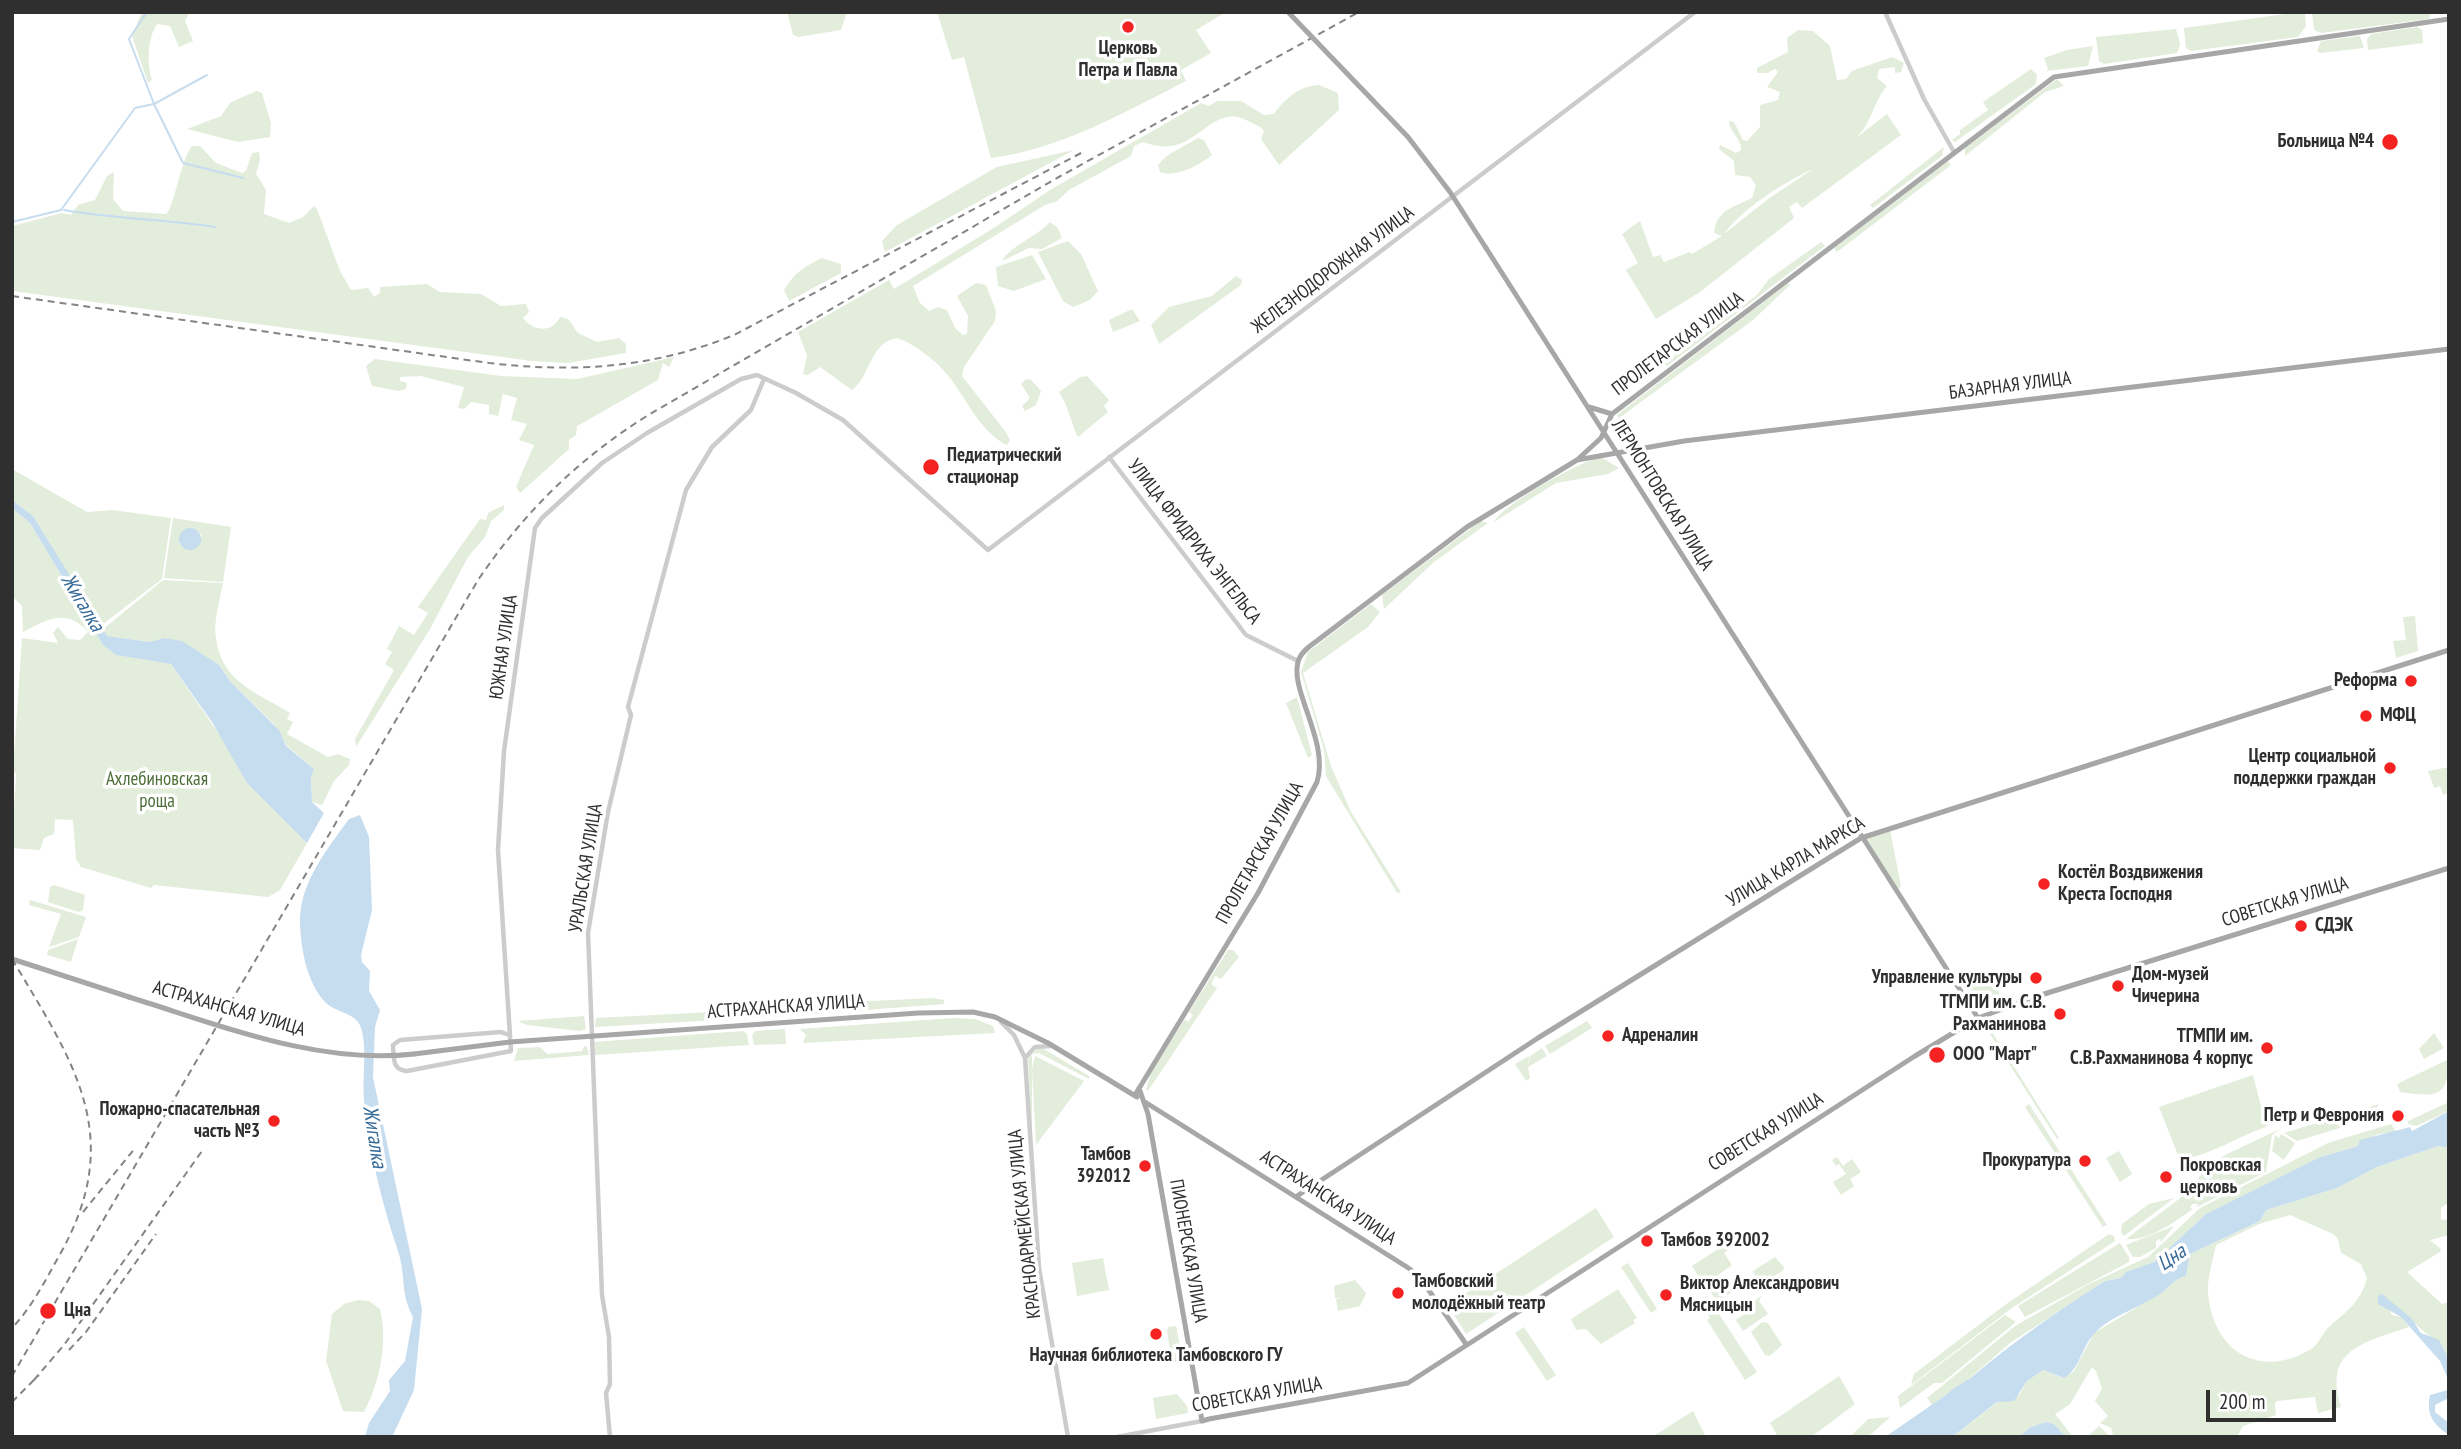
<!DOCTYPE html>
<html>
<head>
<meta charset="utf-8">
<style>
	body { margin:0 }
	#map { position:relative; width:2461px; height:1449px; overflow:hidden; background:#fff; font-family:"PT Sans Narrow",sans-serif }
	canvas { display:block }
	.frame { position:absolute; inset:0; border:14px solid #2f2f2f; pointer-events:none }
	.scale { position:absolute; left:2206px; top:1390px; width:130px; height:32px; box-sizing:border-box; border:4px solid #2f2f2f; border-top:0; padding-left:9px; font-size:21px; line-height:24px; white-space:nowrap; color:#2f2f2f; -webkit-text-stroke:5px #fff; paint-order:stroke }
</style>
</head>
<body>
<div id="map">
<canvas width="2461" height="1449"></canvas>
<div class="frame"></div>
<div class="scale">200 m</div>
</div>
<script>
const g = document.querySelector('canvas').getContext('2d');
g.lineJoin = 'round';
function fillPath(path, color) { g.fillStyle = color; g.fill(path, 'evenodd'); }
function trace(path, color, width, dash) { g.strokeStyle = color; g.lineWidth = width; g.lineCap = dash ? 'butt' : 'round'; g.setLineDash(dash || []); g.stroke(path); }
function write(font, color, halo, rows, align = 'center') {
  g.font = font + ' "PT Sans Narrow",sans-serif'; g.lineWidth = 7; g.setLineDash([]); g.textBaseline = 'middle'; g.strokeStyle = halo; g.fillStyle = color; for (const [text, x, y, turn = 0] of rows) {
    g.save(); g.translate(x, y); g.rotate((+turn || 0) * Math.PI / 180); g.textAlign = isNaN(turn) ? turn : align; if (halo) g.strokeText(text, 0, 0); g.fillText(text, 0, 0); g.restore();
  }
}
const green = new Path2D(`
	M142 12H190L185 21 193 41 179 47 170 26 157 24C147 39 147 64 152 80L148 83 132 36Z
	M787 12H847L841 30 798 37 793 35Z
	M937 12H1226L1196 30 1211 53 1181 70 1186 81C1123 113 1061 149 991 158L964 57 952 60Z
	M2300 12 2305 13 2306 26 2298 37 2191 51 2186 48 2184 28Z
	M2312 12H2431L2429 19 2321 33 2314 30Z
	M2417 27 2422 30 2423 43 2368 50 2367 39 2371 34Z
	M2176 29 2180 44 2177 53 2104 64 2099 61 2096 37Z
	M1798 30 1813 31 1830 46 1837 80 1846 79 1852 71 1892 57 1904 63 1901 72 1895 73V67L1879 69 1877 78 1887 86C1873 102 1872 123 1856 138L1887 114 1901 135 1802 208 1797 202 1789 207 1794 218 1700 292 1656 319 1626 270 1638 263 1622 234 1640 221 1653 257 1660 255 1664 262 1690 252 1692 254 1722 236 1714 233C1716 210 1734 207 1752 198L1756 185 1750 177 1735 175 1734 161 1719 149 1720 145 1736 153 1741 150C1741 137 1730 133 1729 121L1734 122 1743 140 1747 141 1760 127V105L1778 100 1780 92 1767 87 1778 72 1775 69 1767 73H1757V68L1788 52 1787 38ZM1829 163 1813 169 1768 199 1724 234C1744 206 1797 173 1829 163Z
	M2360 36 2364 48 2320 53 2317 51 2321 41Z
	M2093 46 2088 66 2046 71 2048 69 2044 58 2067 50Z
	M2031 69 2037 75 2036 84 1955 142 1952 140 1960 134V130L1988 110 1983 102Z
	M2057 79 2064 86 2045 92 1965 156V148Z
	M1319 85 1338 93 1339 110 1279 165 1261 139 1264 131C1259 125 1256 125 1250 122 1219 103 1203 138 1176 145 1164 148 1154 146 1143 142L1134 146 1131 156 1069 190 1057 201 1045 205 913 286 920 303 929 311 938 307 947 310 955 328 963 335 967 334 968 316 957 296 976 283 986 285 996 311 995 321 964 367 962 376 1005 431 1010 440 1007 445C981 433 967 400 950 378 938 362 915 344 897 338 869 343 871 376 852 390L820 367 808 375 803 374 807 355 798 332 889 280 894 289 997 226 1050 190 1201 103 1209 106 1217 101H1241L1264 115 1274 114C1285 99 1299 86 1319 85Z
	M257 91 262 93 271 123 270 137 238 142 187 129 221 116 231 102Z
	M1198 138 1204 140 1212 155C1200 165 1175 178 1160 172L1158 165C1168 152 1184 147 1198 138Z
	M192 146H200L216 163 242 173 246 171 252 153 259 152 260 159 256 174 266 190 264 214 289 223 303 217 314 206 317 209 340 271 351 290 368 288 374 297 380 293V287L427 284 440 292 481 294 501 306 526 304 529 312 523 318C534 332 552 333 560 317 572 318 571 325 578 333L597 342 619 338 626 344V353L568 363 532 361 12 291V226L62 213 71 215 78 205 95 200 107 176 114 172 113 199 123 211 166 214C174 208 181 159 192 146Z
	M1944 147 1942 156 1873 208 1870 205Z
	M1074 150 885 252 882 241 897 225 997 167Z
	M1948 161 1951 165 1837 252 1834 248Z
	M1050 222 1058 228 1062 238 1042 249 1029 248 1002 261C1010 246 1038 236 1050 222Z
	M1068 241 1081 254 1098 291 1090 300 1073 307 1063 301 1038 252Z
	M1821 242 1825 246 1667 366 1663 364 1757 295 1769 279Z
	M1032 255 1046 279 1014 291 998 286 996 267Z
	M822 258 841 264V273L789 301 784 290C794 273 805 266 822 258Z
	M1236 276 1242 280 1241 285 1159 344 1151 325 1169 307 1212 296Z
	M1788 283 1790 285 1753 320 1619 418 1617 415Z
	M1132 309 1140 321 1113 332 1109 320Z
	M674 357 669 367 663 363 658 380 577 426 576 435 569 440V449L520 493 516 487 534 445 519 440 527 424 511 420 517 398 503 394 498 416 489 414V405L471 402 464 409 458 408 464 387 421 376 400 377V381L407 383 406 389 399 391 372 386 366 366 375 359 501 376 577 379Z
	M1087 376 1109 400 1104 406 1108 412 1078 437C1070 421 1069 408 1059 392L1080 377Z
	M1026 379 1031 380 1041 391 1036 405 1025 411 1022 406 1030 398 1021 384Z
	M1601 457 1619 468 1608 474 1556 483 1494 522C1505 503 1579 462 1601 457Z
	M12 469 87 512 113 510 171 518 162 579 99 627 33 516 12 500Z
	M504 505V510L491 521 485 537 468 557 430 629 356 747 355 739 394 670 385 664 392 652 387 649 399 626 414 635 428 613 418 607 480 519 486 520 488 513Z
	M12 508 30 523 103 645 117 655 171 664 227 746 307 843 280 890 268 897 154 885 151 888 81 867 76 859 73 820 55 819 54 834 44 838 40 850 12 848 16 774 13 770 22 638 58 643 53 633 58 627 68 639 80 640 88 632C67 608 48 619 23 632L22 606 12 596Z
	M173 518 231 527 223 582 164 578ZM184 529 202 534 197 548 179 544Z
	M1481 521 1488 523 1434 562 1384 609 1382 595Z
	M163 580 223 583C220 600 213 622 216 639 222 682 256 692 290 713L287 719 293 722 287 734 328 757 338 754 350 759 349 765 334 781 322 805 312 802 311 777 314 769 286 745 274 724 230 681 219 665 164 638 150 642 107 636 102 630Z
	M1371 604 1380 612 1368 627 1303 673 1331 766 1351 812 1401 892 1397 893 1326 776 1324 750 1301 672 1308 652Z
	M2415 616 2418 651 2396 658 2393 641 2406 640 2403 617Z
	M1297 697 1312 755 1308 758 1286 703Z
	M2449 767V793L2443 795 2440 786 2434 788 2428 771Z
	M1890 830 1901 886 1899 889 1896 890 1866 838Z
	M54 885 85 895 83 910 79 912 48 902 50 887Z
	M30 900 86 917 79 937 49 947 61 914 29 905Z
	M78 939 71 962 47 955 48 950Z
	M1228 950H1233L1239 957 1221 979 1215 976 1211 984 1217 988 1148 1091 1146 1089 1151 1073 1185 1019 1188 1022 1193 1015 1189 1012Z
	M1993 974 2000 996 1977 1004 1964 984Z
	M932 998 944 1000V1004L801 1015 796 1009 851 1002Z
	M789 1008 786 1016 595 1027 596 1018Z
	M584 1016 586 1029 580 1031 527 1025 518 1021Z
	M953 1018 975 1019 993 1026 995 1033 803 1043 806 1035 800 1029Z
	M1587 1021 1592 1028 1550 1054 1545 1046Z
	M1987 1024 2059 1138 2057 1139 1985 1026Z
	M785 1029 786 1044 754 1045 752 1035 755 1031Z
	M743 1031 747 1034 749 1045 595 1055 594 1042Z
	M2434 1033 2444 1048 2424 1059 2419 1049Z
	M584 1046 587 1047 589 1055 514 1061 518 1048 540 1047 547 1054 582 1051Z
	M1542 1048 1547 1056 1528 1067 1530 1078 1526 1081 1515 1064 1529 1056 1528 1066 1530 1056Z
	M1037 1049H1044L1089 1076V1079L1039 1053 1032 1054V1148L1028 1059Z
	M1035 1056 1084 1081 1036 1145 1032 1069Z
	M2449 1059C2449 1101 2432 1096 2400 1092L2397 1084Z
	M2253 1075 2264 1118 2268 1123 2266 1127C2237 1137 2210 1155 2180 1160L2159 1107Z
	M2449 1102V1111L2416 1126 2408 1124V1121Z
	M2029 1104 2107 1225 2103 1227 2025 1107Z
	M2379 1104 2371 1118 2358 1122 2353 1115 2345 1117 2343 1127 2297 1141 2284 1133Z
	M2391 1124 2396 1132 2378 1134 2358 1146 2318 1158 2206 1214 2154 1262 2126 1272 2121 1278 2105 1281 2010 1343 1968 1380 1932 1405 1927 1398 2015 1326 2089 1284 2148 1257 2200 1208 2328 1143Z
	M2280 1129 2272 1135 2266 1172 2197 1207 2198 1204H2192L2190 1208 2193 1209C2176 1221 2147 1242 2126 1239L2187 1193 2201 1175 2225 1155Z
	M2281 1134 2295 1143 2284 1160 2272 1151 2275 1135 2279 1138Z
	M2438 1146 2449 1148V1202L2441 1208V1220L2449 1219V1235L2430 1240 2441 1249 2440 1252 2407 1272 2442 1304 2449 1302V1370L2443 1348C2423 1330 2402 1314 2382 1294L2392 1315 2401 1317 2409 1327C2364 1343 2323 1348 2341 1407L2318 1413 2315 1397 2277 1401 2275 1404 2276 1415 2243 1426 2237 1437H2087L2099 1426 2110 1436 2113 1435 2111 1428 2100 1423 2108 1416 2095 1401 2102 1389 2096 1371 2092 1367 2070 1404 2055 1414 2073 1437H2066L2054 1424 2046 1422 2031 1427 2019 1437H1952L1998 1402 2020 1394 2027 1381 2043 1370 2063 1378 2074 1371 2094 1333 2164 1291 2175 1279 2186 1276 2190 1254 2260 1221 2266 1210 2337 1188 2377 1167ZM2290 1215 2333 1234 2338 1239 2341 1253 2361 1264 2367 1278C2361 1303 2345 1312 2328 1328 2322 1334 2318 1345 2311 1349 2260 1380 2213 1352 2208 1293 2207 1278 2213 1260 2216 1245L2259 1224Z
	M2119 1151 2132 1174 2120 1182 2106 1158Z
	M1837 1157 1843 1166 1852 1159 1861 1172 1850 1179 1854 1186 1841 1195 1833 1182 1846 1174 1839 1164 1836 1166 1832 1160Z
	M2174 1198 2124 1236 2121 1232 2122 1224 2149 1204Z
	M1596 1208 1614 1237 1466 1334 1448 1305Z
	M2174 1226 2161 1242 2160 1239 2156 1241V1248L2140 1257H2133L2126 1245Z
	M2109 1234 2114 1236 2115 1241 2012 1308 1911 1385 1914 1374 2005 1305Z
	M1729 1242 1733 1247 1724 1253 1732 1265 1704 1285 1692 1266Z
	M2120 1243 2129 1257V1262L2025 1317 2018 1306Z
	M1775 1257 1784 1267 1783 1271 1759 1284 1753 1271Z
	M1103 1258 1109 1290 1077 1296 1072 1263Z
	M1628 1263 1657 1309 1651 1313 1621 1267Z
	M1721 1276 1732 1292 1720 1300 1718 1305 1726 1319 1708 1287H1703Z
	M1355 1280 1366 1293 1360 1306 1338 1311 1336 1299 1342 1298H1335L1334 1286Z
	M1618 1289 1637 1318 1633 1320 1635 1323 1601 1344 1586 1329 1576 1330 1571 1319Z
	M1707 1296 1757 1372 1745 1380 1707 1320 1710 1318 1706 1312 1703 1313 1692 1301Z
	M1762 1296 1759 1301 1768 1314 1743 1331 1736 1320 1755 1307 1752 1302Z
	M358 1300 369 1301 380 1309C388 1342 380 1382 364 1412L343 1411 326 1361 332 1314 344 1304Z
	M2005 1315 2016 1322 1942 1383H1934L1900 1408 1898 1396Z
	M1762 1322 1768 1323 1782 1345 1770 1356 1765 1355 1751 1332Z
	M1176 1326 1183 1361 1172 1363 1167 1331 1168 1327Z
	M1524 1327 1556 1375 1547 1381 1515 1333Z
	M1839 1376 1855 1404 1811 1437H1778L1770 1423Z
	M1177 1394 1187 1406 1188 1413 1156 1419 1153 1398Z
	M1693 1411 1706 1437H1652Z
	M1890 1417 1868 1437H1850L1868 1419Z`);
const water = new Path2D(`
	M12 500 33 516 107 636 150 642 164 638 182 641 219 665 230 681 279 730 286 746 314 769 311 777 312 802 324 813 307 843 247 783 212 722 171 664 116 655 103 645 30 523 12 508Z
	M179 539a11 11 0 1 1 22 0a11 11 0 1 1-22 0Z
	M360 815 369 837 372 910 361 955 362 962 370 971 369 991 380 1010 375 1027 373 1077 422 1309 414 1390 392 1437H365L369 1423 390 1391 389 1380 405 1361 413 1317C400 1293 406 1275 398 1251 382 1204 369 1151 364 1101 362 1078 367 1054 362 1031 358 1012 338 1014 326 1003 306 983 300 945 300 918 301 881 328 848 349 819Z
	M2449 1111V1148L2438 1146 2377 1167 2337 1188 2266 1210 2260 1221 2190 1254 2186 1276C2174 1279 2172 1284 2164 1291 2143 1307 2111 1315 2094 1334 2081 1348 2080 1369 2064 1378L2043 1370 2027 1381 2014 1401 1997 1402 1952 1437H1885L1946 1395C1954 1387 1962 1384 1972 1377 2014 1341 2058 1311 2105 1281L2121 1278 2126 1272 2154 1262 2206 1214 2318 1158 2358 1146 2360 1140 2410 1127 2412 1131Z
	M2382 1294 2411 1318 2421 1333 2439 1340 2449 1360V1398L2435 1405V1412L2449 1423V1435C2433 1424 2426 1415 2430 1395L2448 1390V1379L2440 1361 2401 1317 2378 1304V1296Z
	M2046 1422 2054 1424 2066 1437H2019L2031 1427Z`);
const stream = new Path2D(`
	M147 12 129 39 154 104 183 163 243 178
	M64 210C114 219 165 219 215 227
	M12 222 61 210 135 108 154 104 207 75`);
const minor = new Path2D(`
	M1885 12 1924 99 1954 152
	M1109 457 1246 635 1298 661
	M1001 1022 1014 1035 1025 1058 1039 1268 1068 1437
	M509 1035 501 1032 400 1040 393 1045C394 1058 392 1070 407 1071L511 1051 498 850 504 751 535 528 542 518 602 463 647 433 741 379 757 375 796 393 843 420 988 550 1695 12
	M1026 1057 1035 1047 1051 1046
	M610 1437 606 1393 610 1384 609 1337 602 1295 588 933 608 812 631 715 628 707 686 490 712 447 751 410 764 379
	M1117 1437 1202 1421`);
const major = new Path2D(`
	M1486 248 1978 1018
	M1589 407 1612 414
	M1577 460 1684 441 2449 349
	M12 959 129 997
	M414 1054 510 1042 918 1013 973 1012 995 1017 1048 1043 1137 1097
	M1139 1088 1148 1114 1202 1421 1209 1419 1408 1383 1915 1056 1978 1018 2041 995 2449 868
	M1135 1095 1258 893 1317 782C1330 741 1287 687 1299 659 1302 651 1311 645 1318 640L1467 527 1577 460 1601 438 1612 414 2054 77 2449 19
	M1145 1102 1410 1269 1421 1279 1466 1344
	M1297 1196 1538 1038 1861 838 2449 650`);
const rail = new Path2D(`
	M12 296 489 363C575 373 654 368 734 335L1083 152
	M12 959C74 1063 127 1137 59 1256 45 1281 32 1307 12 1328
	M83 1212 136 1147
	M69 1350 86 1332 156 1234
	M12 1376 478 580C525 511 579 458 650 414L1057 178 1359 12
	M34 1380 64 1345 202 1151
	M12 1402 39 1375`);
const majorBridge = new Path2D(`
	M1288 12 1408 137 1450 192 1486 248
	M129 997C220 1025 317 1065 414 1054`);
const markers = [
	[1128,27,7,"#f42322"],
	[2390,142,9,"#f42322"],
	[931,467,9,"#f42322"],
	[2411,681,7,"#f42322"],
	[2366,716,7,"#f42322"],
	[2390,768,7,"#f42322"],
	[2044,884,7,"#f42322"],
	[2301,926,7,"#f42322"],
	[2036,978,7,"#f42322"],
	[2118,986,7,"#f42322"],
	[2060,1014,7,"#f42322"],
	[1608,1036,7,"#f42322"],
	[2267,1048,7,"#f42322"],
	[1937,1055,9,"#f42322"],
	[2398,1116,7,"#f42322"],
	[274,1121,7,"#f42322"],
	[2085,1161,7,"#f42322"],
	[1145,1166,7,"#f42322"],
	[2166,1177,7,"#f42322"],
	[1647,1241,7,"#f42322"],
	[1398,1293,7,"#f42322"],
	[1666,1295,7,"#f42322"],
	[48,1311,9,"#f42322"],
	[1156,1334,7,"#f42322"]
];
const poiNames = [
	["Церковь",1128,49,"center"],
	["Петра и Павла",1128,71,"center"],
	["Больница №4",2374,142,"right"],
	["Педиатрический",947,456],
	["стационар",947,478],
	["Реформа",2397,681,"right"],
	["МФЦ",2380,716],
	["Центр социальной",2376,757,"right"],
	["поддержки граждан",2376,779,"right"],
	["Костёл Воздвижения",2058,873],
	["Креста Господня",2058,895],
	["СДЭК",2315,926],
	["Дом-музей",2132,975],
	["Чичерина",2132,997],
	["Управление культуры",2022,978,"right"],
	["ТГМПИ им. С.В.",2046,1003,"right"],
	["Рахманинова",2046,1025,"right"],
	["Адреналин",1622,1036],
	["ТГМПИ им.",2253,1037,"right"],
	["С.В.Рахманинова 4 корпус",2253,1059,"right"],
	["ООО \"Март\"",1953,1055],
	["Пожарно-спасательная",260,1110,"right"],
	["часть №3",260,1132,"right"],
	["Петр и Феврония",2384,1116,"right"],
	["Тамбов",1131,1155,"right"],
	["392012",1131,1177,"right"],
	["Прокуратура",2071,1161,"right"],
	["Покровская",2180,1166],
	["церковь",2180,1188],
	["Тамбов 392002",1661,1241],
	["Тамбовский",1412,1282],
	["молодёжный театр",1412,1304],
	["Виктор Александрович",1680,1284],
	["Мясницын",1680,1306],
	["Цна",64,1311],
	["Научная библиотека Тамбовского ГУ",1156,1356,"center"]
];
const streetNames = [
	["ЖЕЛЕЗНОДОРОЖНАЯ УЛИЦА",1333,270,-37],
	["ПРОЛЕТАРСКАЯ УЛИЦА",1678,344,-37],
	["БАЗАРНАЯ УЛИЦА",2010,386,-7],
	["ЛЕРМОНТОВСКАЯ УЛИЦА",1662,495,58],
	["УЛИЦА ФРИДРИХА ЭНГЕЛЬСА",1194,542,52],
	["ЮЖНАЯ УЛИЦА",504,647,-82],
	["ПРОЛЕТАРСКАЯ УЛИЦА",1260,853,-61],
	["УЛИЦА КАРЛА МАРКСА",1796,862,-31],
	["УРАЛЬСКАЯ УЛИЦА",586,868,-81],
	["СОВЕТСКАЯ УЛИЦА",2285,902,-17],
	["АСТРАХАНСКАЯ УЛИЦА",786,1007,-4],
	["АСТРАХАНСКАЯ УЛИЦА",229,1009,16],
	["СОВЕТСКАЯ УЛИЦА",1766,1132,-32],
	["АСТРАХАНСКАЯ УЛИЦА",1328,1198,33],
	["КРАСНОАРМЕЙСКАЯ УЛИЦА",1025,1224,-96],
	["ПИОНЕРСКАЯ УЛИЦА",1188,1251,80],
	["СОВЕТСКАЯ УЛИЦА",1257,1395,-10]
];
const parkNames = [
	["Ахлебиновская",157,780],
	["роща",157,802]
];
const waterNames = [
	["Жигалка",82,603,59],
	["Жигалка",374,1137,81],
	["Цна",2172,1258,-35]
];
fillPath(green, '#e3eddb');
fillPath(water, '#c6dcef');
trace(stream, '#c6dcef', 2);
trace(minor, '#ccc', 4.5);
trace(major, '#a7a7a7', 5);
trace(rail, '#848484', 2, [7, 5]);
trace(majorBridge, '#a7a7a7', 5);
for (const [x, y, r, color] of markers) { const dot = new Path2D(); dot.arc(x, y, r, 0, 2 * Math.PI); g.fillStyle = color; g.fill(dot); trace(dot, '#fff', 2.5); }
write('bold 19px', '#2f2f2f', '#fff', poiNames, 'left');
write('19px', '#2f2f2f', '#fff', streetNames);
write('19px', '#4d6e38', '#fff', parkNames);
write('italic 21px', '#356a98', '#fff', waterNames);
</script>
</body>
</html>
